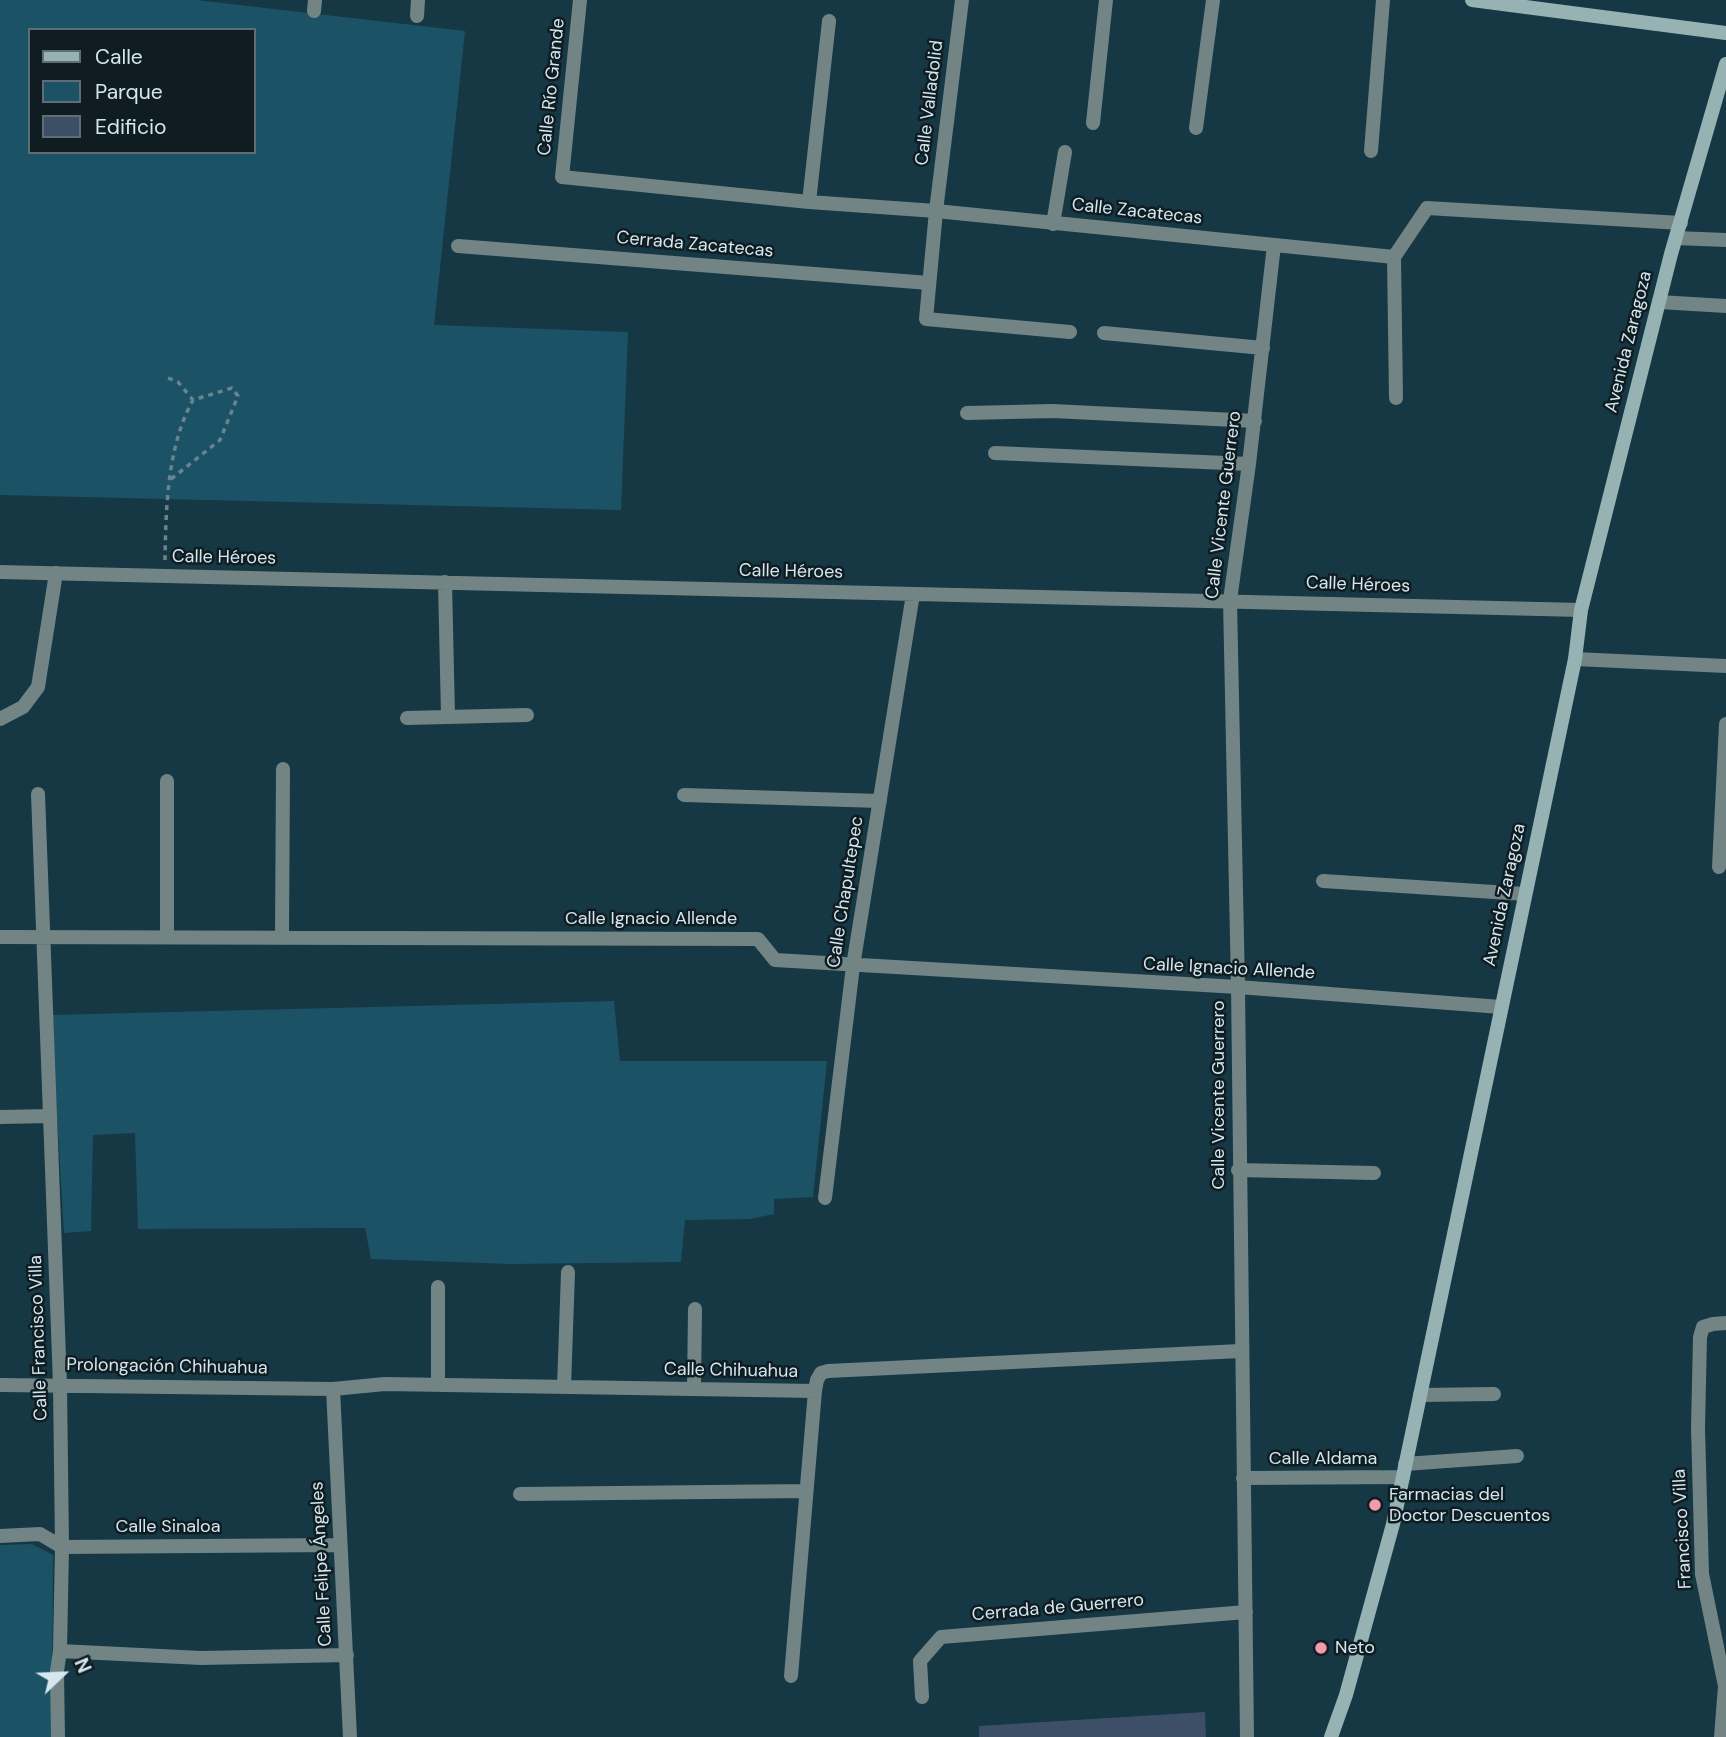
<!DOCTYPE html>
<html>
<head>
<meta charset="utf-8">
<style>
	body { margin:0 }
	#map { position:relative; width:1726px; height:1737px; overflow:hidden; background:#163744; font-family:"DM Sans",sans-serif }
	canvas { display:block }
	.legend { position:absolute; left:28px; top:28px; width:228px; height:126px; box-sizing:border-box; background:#0f1d22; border:2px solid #5e6e74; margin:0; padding:9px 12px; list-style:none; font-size:21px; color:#d4e7ee }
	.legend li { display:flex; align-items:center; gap:14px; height:35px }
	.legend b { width:35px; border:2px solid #5e6e74 }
	.north { position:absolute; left:28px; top:1639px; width:70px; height:70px; -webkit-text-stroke:5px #0f1d22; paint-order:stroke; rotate:67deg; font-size:19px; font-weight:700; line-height:28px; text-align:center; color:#d4e7ee }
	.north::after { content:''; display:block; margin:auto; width:24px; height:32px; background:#d4e7ee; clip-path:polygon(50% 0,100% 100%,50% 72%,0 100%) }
</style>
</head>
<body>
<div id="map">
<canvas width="1726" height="1737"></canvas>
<ul class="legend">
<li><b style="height:9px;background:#96b2b2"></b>Calle</li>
<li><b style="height:19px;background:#1c5265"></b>Parque</li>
<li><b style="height:19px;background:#3d4f66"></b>Edificio</li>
</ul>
<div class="north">N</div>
</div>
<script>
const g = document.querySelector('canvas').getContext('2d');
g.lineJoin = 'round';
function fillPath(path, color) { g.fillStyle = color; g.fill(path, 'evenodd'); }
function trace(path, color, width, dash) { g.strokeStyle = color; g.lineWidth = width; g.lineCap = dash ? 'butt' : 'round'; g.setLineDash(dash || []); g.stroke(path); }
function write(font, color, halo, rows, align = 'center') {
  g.font = font + ' "DM Sans",sans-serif'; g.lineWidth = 5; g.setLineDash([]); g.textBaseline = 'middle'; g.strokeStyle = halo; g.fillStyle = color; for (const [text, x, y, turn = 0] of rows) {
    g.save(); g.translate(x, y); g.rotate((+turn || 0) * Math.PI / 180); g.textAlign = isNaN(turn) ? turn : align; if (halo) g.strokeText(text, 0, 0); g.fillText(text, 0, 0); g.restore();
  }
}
const green = new Path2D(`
	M0 0H196L465 31 434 325 628 332 621 510 0 495ZM30 30H254V152H30Z
	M614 1001 620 1061H827L813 1197 774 1199V1214L750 1219 685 1220 681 1262 511 1264 371 1259 365 1228 138 1229 135 1133 93 1135 91 1231 64 1233 51 1015Z
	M32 1544 53 1555 52 1737H0V1545Z`);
const building = new Path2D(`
	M1205 1712 1206 1737H979V1726Z`);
const path = new Path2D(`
	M168 378 178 382 193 400
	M165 560C166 507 167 447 193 400L232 388 238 396 220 440 170 480`);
const street = new Path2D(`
	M580 0 562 177 809 202 936 211 1394 257 1427 208 1681 223
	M962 0 936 211 926 319 1070 332
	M314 11 315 0
	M417 16 418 0
	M1093 123 1106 0
	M1196 128 1213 0
	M1371 151 1383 0
	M809 202 829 21
	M1053 224 1065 152
	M1676 238 1726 240
	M458 246 929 283
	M1394 257 1396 398
	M1659 302 1726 306
	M1104 333 1263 348
	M967 413 1053 411 1255 421
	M995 453 1249 464
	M0 572 1581 610
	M445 582 448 716
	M1575 659 1726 666
	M407 718 527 715
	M0 719 23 707 38 687 56 573
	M167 781V937
	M38 794 60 1384 62 1547 60 1651 57 1671 58 1737
	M684 795 880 801
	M1719 867 1726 724
	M1323 881 1525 894
	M0 937 758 939 775 960 1238 987 1501 1007
	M282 938 283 769
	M0 1117 50 1116
	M1238 1170 1374 1173
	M825 1198 853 966 913 594
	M0 1385 333 1389 385 1384 815 1391
	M438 1385V1287
	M564 1387 568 1272
	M333 1389 350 1737
	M694 1389 695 1309
	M1420 1395 1494 1394
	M1405 1464 1517 1456
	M1243 1478 1403 1477
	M520 1494 806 1491
	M0 1536 40 1534 62 1547 339 1545
	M60 1651 201 1658 347 1655
	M791 1676 815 1391 817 1380 821 1373 828 1371 1240 1351
	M922 1697 920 1661 941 1637 1246 1612
	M1247 1737 1238 987 1230 600 1249 464 1274 245
	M1721 1737 1725 1686 1702 1574 1698 1428 1700 1337 1703 1327 1713 1324 1726 1323`);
const secondary = new Path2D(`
	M1472 0 1726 33
	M1331 1737 1346 1695 1393 1524 1575 659 1581 610 1671 254 1726 64`);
const markers = [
	[1375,1505,7,"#f39aab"],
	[1321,1648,7,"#f39aab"]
];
const streetNames = [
	["Calle Río Grande",552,87,-84],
	["Calle Valladolid",930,103,-83],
	["Calle Zacatecas",1137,212,6],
	["Cerrada Zacatecas",695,245,5],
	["Avenida Zaragoza",1629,342,-76],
	["Calle Vicente Guerrero",1224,505,-83],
	["Calle Héroes",224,558,1],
	["Calle Héroes",791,572,1],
	["Calle Héroes",1358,585,2],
	["Calle Chapultepec",846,892,-81],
	["Avenida Zaragoza",1505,895,-78],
	["Calle Ignacio Allende",651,919],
	["Calle Ignacio Allende",1229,969,3],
	["Calle Vicente Guerrero",1219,1095,-90],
	["Calle Francisco Villa",39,1338,-92],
	["Prolongación Chihuahua",167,1367,1],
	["Calle Chihuahua",731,1371,1],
	["Calle Aldama",1323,1459],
	["Calle Sinaloa",168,1527],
	["Francisco Villa",1683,1529,-93],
	["Calle Felipe Ángeles",322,1564,-93],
	["Cerrada de Guerrero",1058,1608,-5]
];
const poiNames = [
	["Farmacias del",1389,1495],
	["Doctor Descuentos",1389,1516],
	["Neto",1335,1648]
];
fillPath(green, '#1c5265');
fillPath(building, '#3d4f66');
trace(path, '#69848e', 3.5, [5, 5]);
trace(street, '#738484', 14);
trace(secondary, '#96b2b2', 14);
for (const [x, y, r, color] of markers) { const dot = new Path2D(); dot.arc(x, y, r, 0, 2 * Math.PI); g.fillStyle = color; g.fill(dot); trace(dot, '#0f1d22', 2.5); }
write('18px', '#d4e7ee', '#0f1d22', streetNames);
write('18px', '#d4e7ee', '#0f1d22', poiNames, 'left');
</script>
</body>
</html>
